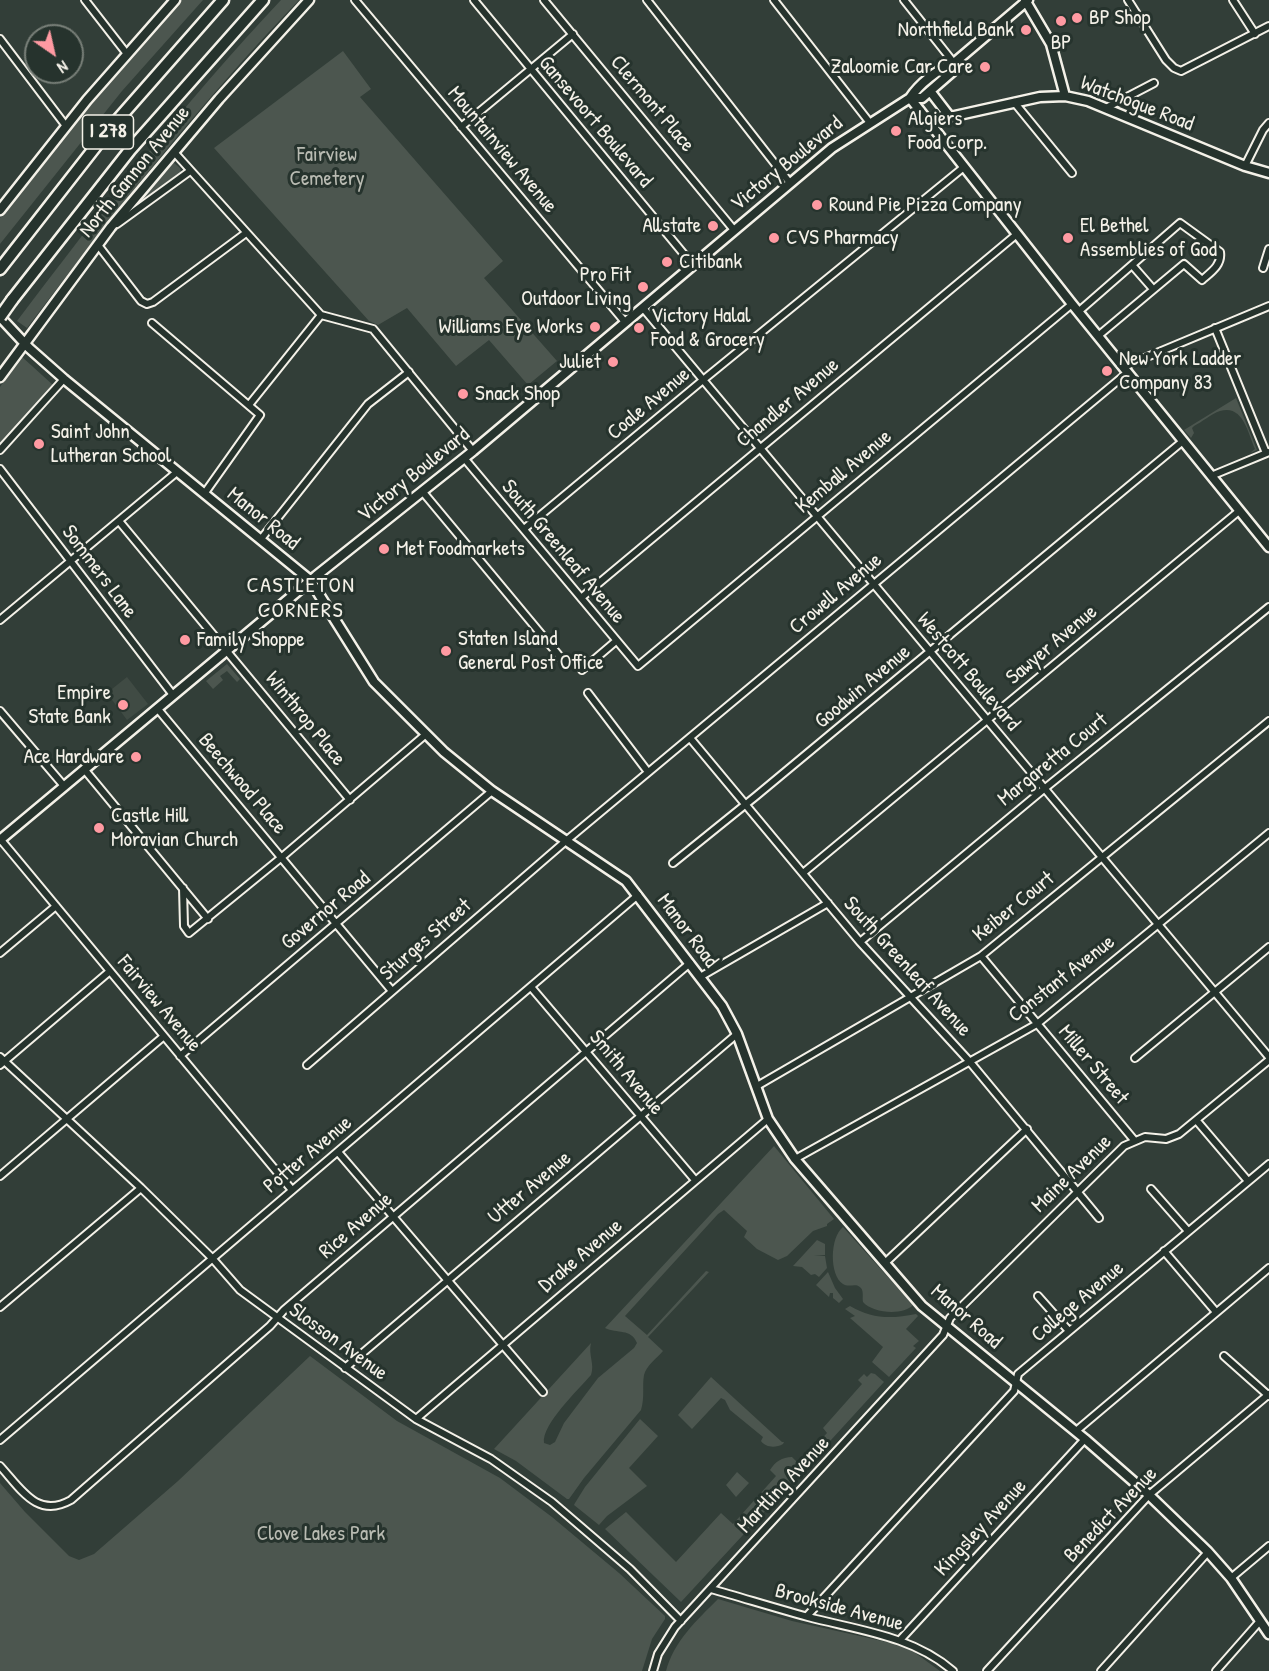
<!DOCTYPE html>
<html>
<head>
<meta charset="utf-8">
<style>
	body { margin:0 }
	#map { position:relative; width:1269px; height:1671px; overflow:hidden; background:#323e38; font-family:"Patrick Hand",sans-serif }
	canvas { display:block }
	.north { position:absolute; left:24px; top:24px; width:60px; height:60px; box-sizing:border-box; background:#26332d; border:2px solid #787f78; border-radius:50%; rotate:146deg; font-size:16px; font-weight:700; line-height:24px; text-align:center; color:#f4f1e8 }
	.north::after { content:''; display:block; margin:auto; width:21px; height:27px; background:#ff9aa2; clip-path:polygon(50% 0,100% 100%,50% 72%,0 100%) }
</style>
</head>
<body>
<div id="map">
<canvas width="1269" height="1671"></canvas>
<div class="north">N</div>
</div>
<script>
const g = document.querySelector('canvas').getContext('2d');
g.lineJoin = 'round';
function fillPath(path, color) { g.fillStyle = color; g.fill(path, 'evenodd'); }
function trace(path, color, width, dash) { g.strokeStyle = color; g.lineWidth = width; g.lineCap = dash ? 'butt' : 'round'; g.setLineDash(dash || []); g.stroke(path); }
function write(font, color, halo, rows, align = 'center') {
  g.font = font + ' "Patrick Hand",sans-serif'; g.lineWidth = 6; g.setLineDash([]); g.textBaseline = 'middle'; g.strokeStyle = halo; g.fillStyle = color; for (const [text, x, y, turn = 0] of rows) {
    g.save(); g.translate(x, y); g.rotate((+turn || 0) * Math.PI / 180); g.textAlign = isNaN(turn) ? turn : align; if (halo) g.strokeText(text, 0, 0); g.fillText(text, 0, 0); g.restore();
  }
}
const built = new Path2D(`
	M127 677 148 704 127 720 107 693Z`);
const green = new Path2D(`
	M182 0H203L122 91 0 244V218L68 131Z
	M281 0H299C200 103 113 214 27 328L17 321C101 210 185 102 281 0Z
	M343 51 371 89 360 97 503 261 484 278 557 361 528 385 489 340 456 366 407 308 378 325 369 321 214 148Z
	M173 162 180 168 181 172 137 204 170 163Z
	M21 356 53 385 0 445V387Z
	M1236 398 1257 450 1250 453 1255 449C1248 433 1243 404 1220 411 1211 414 1202 422 1194 426L1192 428 1194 433 1191 438 1184 430Z
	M227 664 240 679 237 682 227 671 220 676 223 680 213 689 206 681Z
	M774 1146 834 1219 827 1224V1226L813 1231 787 1256 778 1260 757 1249 744 1237 747 1231 724 1210 718 1214 625 1316 647 1335 706 1271 709 1272 648 1337 663 1351C657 1358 646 1366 644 1375 642 1386 645 1397 641 1410L584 1478 569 1499H567L516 1461 494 1449 591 1343C588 1355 595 1364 591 1375 579 1389 541 1425 544 1443L550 1445 555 1442 564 1423 598 1378 634 1348 637 1343C631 1328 617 1334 605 1328Z
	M843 1227 913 1305C903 1316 872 1313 863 1302 862 1298 864 1292 861 1288 856 1282 849 1288 843 1284 829 1275 830 1237 843 1227Z
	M817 1240 825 1244V1255L814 1256H825L827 1268 819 1277 815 1274 811 1275 802 1267 793 1266Z
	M828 1272 835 1288 843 1299 839 1303 833 1298V1293H830L829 1297 816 1285Z
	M850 1306C872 1319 891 1319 916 1314L918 1316 906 1329 919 1341 913 1346 916 1348 889 1377 872 1362 883 1347 850 1318 855 1316 845 1309Z
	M310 1356 397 1421 500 1478 552 1517 619 1573 665 1616V1619L652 1639 642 1671H0V1483L25 1512 69 1556 79 1560 94 1554 178 1481Z
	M871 1373 875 1374 884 1382 810 1463 808 1462 806 1456 827 1433 823 1428 862 1384 858 1380 864 1374 867 1377Z
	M711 1377 782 1442H784L783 1444C776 1448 766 1448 761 1441L763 1437 730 1410 725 1400 721 1398 692 1429 678 1415Z
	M640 1419 658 1436 629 1468 647 1486 607 1516 599 1525 574 1505 575 1503 585 1487Z
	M792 1457 804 1469 681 1602 605 1529 626 1512 676 1562 721 1513 733 1524 776 1476 770 1470C775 1462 782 1457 792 1457Z
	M737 1472 749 1483 736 1497 726 1485Z
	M718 1599 792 1621 900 1645 914 1652 940 1671H666C674 1641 697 1620 718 1599Z`);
const street = new Path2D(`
	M85 0 127 54
	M355 0 625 322
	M474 0 692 264
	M544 0 734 230
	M647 0 790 183
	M774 0 870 123
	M904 0 954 63
	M1128 0 1166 60 1174 68 1181 71 1269 26
	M1233 0 1255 34
	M0 39 66 126
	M1014 102 1072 173
	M1106 108 1154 83
	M461 127 573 34
	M174 152 321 315
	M1245 166 1263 130 1269 123
	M117 224 190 171
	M98 245 141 301 147 304 153 302 246 233
	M1132 265 1153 289
	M1263 268 1269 249
	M643 308 1269 1057
	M1078 312 1180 223 1220 252C1222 265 1211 272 1202 280L1184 264 1098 336
	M321 315 373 329 473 451
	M152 323 260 415 204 494
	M1215 328 1266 453
	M1123 367 1269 306
	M249 405 321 315
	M0 450 64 379
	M464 458 638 666 1072 304
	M0 469 173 695
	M1211 476 1269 452
	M422 491 566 664
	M119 521 350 800
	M524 529 703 380 964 167
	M261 539 368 404 409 372
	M581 598 1017 234
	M0 620 177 472
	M582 670 616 641
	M588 693 648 772
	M157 708 392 991
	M0 711 64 786
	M690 738 860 942 970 1062 1099 1218
	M84 769 208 919
	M1 840 292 1190
	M673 863 756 796 1183 441
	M803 873 1239 511
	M183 888 184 926 189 933 282 857 425 735
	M860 942 1044 789 1269 607
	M0 953 56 906
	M981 956 1134 1140
	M700 977 828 903
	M531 987 695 1180
	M180 1056 492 791
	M0 1057 141 1188 212 1258 240 1290 416 1419 491 1459 552 1502 630 1569 681 1621
	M1135 1058 1269 947
	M0 1065 110 971
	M307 1065 567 840 1127 373
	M757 1086 981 956 1269 721
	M1197 1121 1248 1181
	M338 1152 543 1392
	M795 1159 1037 1024 1269 833
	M0 1176 164 1036
	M1151 1189 1188 1231
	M1164 1251 1216 1312
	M886 1262 1027 1129
	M1038 1296 1069 1331
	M0 1307 141 1188
	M1224 1356 1269 1396
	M345 1368 737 1034
	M416 1419 768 1119
	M1076 1431 1269 1268
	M0 1440 638 895
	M0 1466C21 1489 37 1519 71 1500L270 1326 284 1310 690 963
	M1231 1578 1269 1546
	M711 1589C743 1598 775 1608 808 1617 858 1630 913 1636 953 1671
	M807 1616 1014 1391 1018 1374 1269 1164
	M901 1639 1085 1439
	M653 1671 658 1654 675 1627 943 1335 950 1318 1124 1146 1145 1137 1166 1139 1179 1134 1269 1060
	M987 1671 1149 1495 1269 1394
	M1101 1671 1208 1552
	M1216 1671 1260 1621`);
const secondary = new Path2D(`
	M1025 0 1051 44 1065 96
	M930 91 950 117 1040 97 1065 96 1088 101 1245 166 1269 173
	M910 98 1072 304 1269 547
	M910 98C919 84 938 69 954 63L1028 0
	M0 210 87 100 175 0
	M0 317 29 348 64 379 310 580 374 682 444 752 492 791 626 881 722 1006 737 1034 768 1119 795 1159 922 1306 1085 1439 1149 1495 1208 1552 1231 1578 1269 1634
	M0 377 111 227 219 99 309 0
	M0 840 316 576 473 451 832 148 910 98H922L953 71 954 63`);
const highway = new Path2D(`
	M0 269 107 132 223 0
	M12 300 130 150 263 0`);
const highwayBridge = new Path2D(`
	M0 317 12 300`);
const markers = [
	[1077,18,6,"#ff9aa2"],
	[1061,21,6,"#ff9aa2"],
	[1026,30,6,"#ff9aa2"],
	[985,67,6,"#ff9aa2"],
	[896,131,6,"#ff9aa2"],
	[817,205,6,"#ff9aa2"],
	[713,226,6,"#ff9aa2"],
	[774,238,6,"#ff9aa2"],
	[1068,238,6,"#ff9aa2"],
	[667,262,6,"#ff9aa2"],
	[643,287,6,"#ff9aa2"],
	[595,327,6,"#ff9aa2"],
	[639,328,6,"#ff9aa2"],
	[613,362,6,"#ff9aa2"],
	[1107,371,6,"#ff9aa2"],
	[463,394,6,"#ff9aa2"],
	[39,444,6,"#ff9aa2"],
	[384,549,6,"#ff9aa2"],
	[185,640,6,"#ff9aa2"],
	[446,651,6,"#ff9aa2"],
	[123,705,6,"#ff9aa2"],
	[136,757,6,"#ff9aa2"],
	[99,828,6,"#ff9aa2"]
];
const shields = [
	[108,132,51]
];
const shieldNames = [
	["I 278",108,132]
];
const poiNames = [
	["BP Shop",1089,18],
	["Northfield Bank",1014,30,"right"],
	["BP",1061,43,"center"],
	["Zaloomie Car Care",973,67,"right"],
	["Algiers",908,119],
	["Food Corp.",908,143],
	["Round Pie Pizza Company",829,205],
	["Allstate",701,226,"right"],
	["El Bethel",1080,226],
	["Assemblies of God",1080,250],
	["CVS Pharmacy",786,238],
	["Citibank",679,262],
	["Pro Fit",631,275,"right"],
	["Outdoor Living",631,299,"right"],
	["Victory Halal",651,316],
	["Food & Grocery",651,340],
	["Williams Eye Works",583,327,"right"],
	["New York Ladder",1119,359],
	["Company 83",1119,383],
	["Juliet",601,362,"right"],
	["Snack Shop",475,394],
	["Saint John",51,432],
	["Lutheran School",51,456],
	["Met Foodmarkets",396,549],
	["Staten Island",458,639],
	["General Post Office",458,663],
	["Family Shoppe",197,640],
	["Empire",111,693,"right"],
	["State Bank",111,717,"right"],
	["Ace Hardware",124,757,"right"],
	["Castle Hill",111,816],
	["Moravian Church",111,840]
];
const streetNames = [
	["Clermont Place",652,104,50],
	["Watchogue Road",1137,104,21],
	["Gansevoort Boulevard",595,122,50],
	["Mountainview Avenue",502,150,50],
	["Victory Boulevard",787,164,-39],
	["North Gannon Avenue",135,172,-51],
	["Chandler Avenue",788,403,-40],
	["Coale Avenue",649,404,-40],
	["Kemball Avenue",844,472,-40],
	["Victory Boulevard",414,475,-39],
	["Manor Road",263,519,39],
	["South Greenleaf Avenue",563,552,50],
	["Sommers Lane",99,572,53],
	["Crowell Avenue",836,594,-40],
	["Sawyer Avenue",1052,645,-40],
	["Westcott Boulevard",968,672,50],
	["Goodwin Avenue",863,687,-40],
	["Winthrop Place",305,719,51],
	["Margaretta Court",1053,760,-39],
	["Beechwood Place",242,784,50],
	["Keiber Court",1014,907,-39],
	["Governor Road",326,911,-40],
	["Manor Road",687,931,53],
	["Sturges Street",426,940,-41],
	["South Greenleaf Avenue",907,967,48],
	["Constant Avenue",1062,979,-38],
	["Fairview Avenue",159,1004,50],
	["Miller Street",1093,1065,50],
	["Smith Avenue",626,1073,50],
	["Potter Avenue",308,1155,-40],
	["Maine Avenue",1072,1174,-44],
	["Utter Avenue",530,1188,-40],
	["Rice Avenue",356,1226,-41],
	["Drake Avenue",581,1256,-40],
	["College Avenue",1078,1302,-40],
	["Manor Road",966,1317,41],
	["Slosson Avenue",338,1342,36],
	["Martling Avenue",784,1485,-47],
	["Benedict Avenue",1111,1515,-46],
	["Kingsley Avenue",981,1528,-47],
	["Brookside Avenue",839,1608,15]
];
const parkNames = [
	["Fairview",327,155],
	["Cemetery",327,179],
	["Clove Lakes Park",321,1534]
];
const neighbourhoodNames = [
	["CASTLETON",301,586],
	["CORNERS",301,611]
];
fillPath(built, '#404b44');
fillPath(green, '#4c564f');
trace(street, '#f4f1e8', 10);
trace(secondary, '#f4f1e8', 13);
trace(highway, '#f4f1e8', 15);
trace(street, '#26332d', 6);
trace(secondary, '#26332d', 8);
trace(highway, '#26332d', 10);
trace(highwayBridge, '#f4f1e8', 15, []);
trace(highwayBridge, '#26332d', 10);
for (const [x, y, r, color] of markers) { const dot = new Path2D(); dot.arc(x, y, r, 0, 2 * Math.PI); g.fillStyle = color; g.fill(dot); trace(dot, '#26332d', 2); }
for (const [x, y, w] of shields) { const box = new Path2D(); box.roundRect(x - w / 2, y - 17, w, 34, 4.5); g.fillStyle = '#26332d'; g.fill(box); trace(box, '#f4f1e8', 1.5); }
write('bold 20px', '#f4f1e8', null, shieldNames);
write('21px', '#f4f1e8', '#26332d', poiNames, 'left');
write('21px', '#f4f1e8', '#26332d', streetNames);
write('21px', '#b9bbb2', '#26332d', parkNames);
g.letterSpacing = '1.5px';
write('22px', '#f4f1e8', '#26332d', neighbourhoodNames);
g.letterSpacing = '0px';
</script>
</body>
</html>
